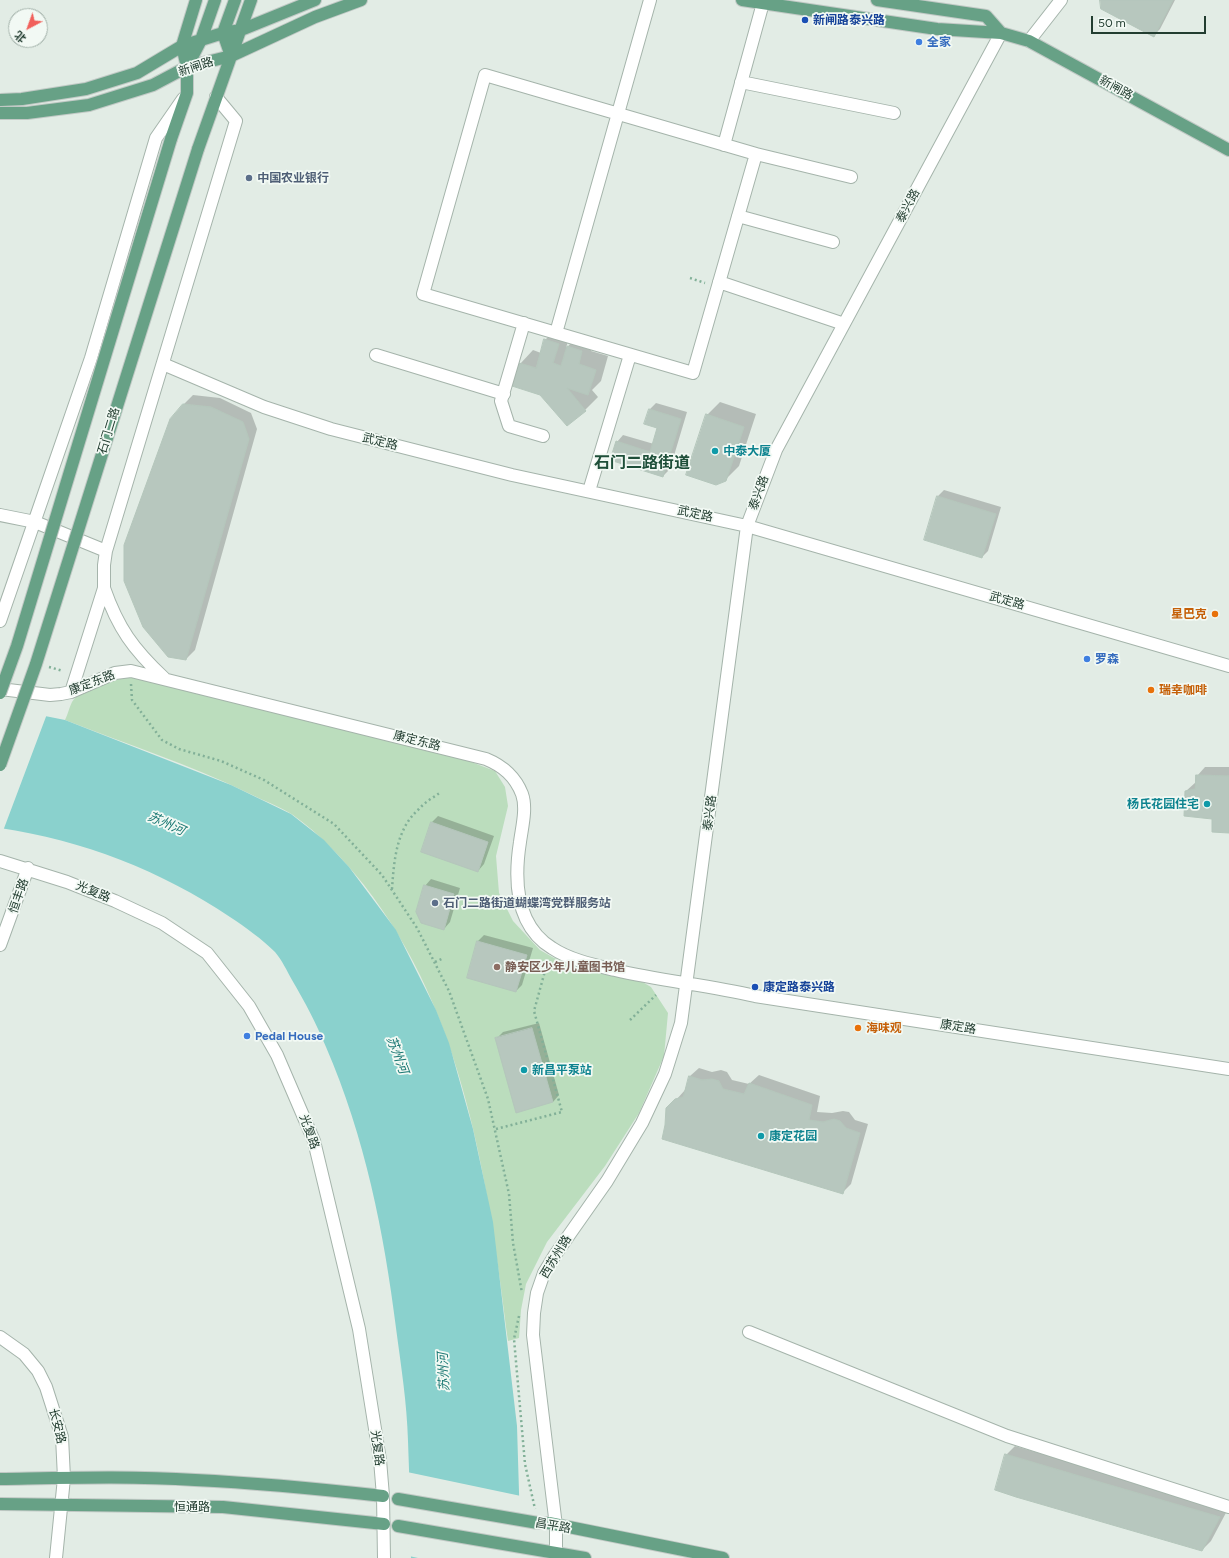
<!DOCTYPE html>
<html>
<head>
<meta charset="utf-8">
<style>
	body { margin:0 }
	#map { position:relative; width:1229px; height:1558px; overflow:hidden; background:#e2ece5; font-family:Figtree,"Noto Sans SC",sans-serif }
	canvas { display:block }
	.north { position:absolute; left:8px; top:8px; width:40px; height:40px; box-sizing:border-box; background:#f2f9f4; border:1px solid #9faea6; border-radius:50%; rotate:221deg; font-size:11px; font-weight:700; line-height:16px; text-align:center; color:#223d30 }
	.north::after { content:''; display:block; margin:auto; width:14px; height:18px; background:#f1605b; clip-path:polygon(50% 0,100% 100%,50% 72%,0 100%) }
	.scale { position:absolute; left:1091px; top:16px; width:115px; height:18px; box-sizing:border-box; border:2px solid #223d30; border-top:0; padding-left:5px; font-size:12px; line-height:14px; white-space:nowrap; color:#223d30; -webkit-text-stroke:3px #f2f9f4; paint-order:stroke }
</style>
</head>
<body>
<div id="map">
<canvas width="1229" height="1558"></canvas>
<div class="north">北</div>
<div class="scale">50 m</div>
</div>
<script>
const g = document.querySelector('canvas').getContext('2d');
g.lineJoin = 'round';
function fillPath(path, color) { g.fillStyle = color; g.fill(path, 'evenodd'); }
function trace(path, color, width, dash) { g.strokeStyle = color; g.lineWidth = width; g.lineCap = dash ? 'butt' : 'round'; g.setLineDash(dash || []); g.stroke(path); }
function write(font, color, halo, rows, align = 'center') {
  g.font = font + ' Figtree,"Noto Sans SC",sans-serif'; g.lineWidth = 3.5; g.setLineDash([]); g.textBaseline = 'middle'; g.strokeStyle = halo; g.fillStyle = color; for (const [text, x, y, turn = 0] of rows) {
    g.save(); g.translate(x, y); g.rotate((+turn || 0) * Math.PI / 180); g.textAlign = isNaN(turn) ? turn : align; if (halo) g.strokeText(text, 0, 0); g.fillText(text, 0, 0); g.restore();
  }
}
const green = new Path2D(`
	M129 677 445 752 495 771 505 787 508 806 496 856 499 893 513 921 540 950 554 958 639 980 651 987 668 1013 664 1056 639 1113 605 1166 547 1242 526 1284 521 1310 519 1338 508 1341C488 1183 465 1014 364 885 343 859 320 834 293 815 279 806 262 800 248 793 189 764 126 744 65 720 68 714 69 708 72 702 82 686 112 681 129 677Z`);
const water = new Path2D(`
	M0 707 65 720 231 785 291 814 324 840 349 867 396 930 436 1010 449 1043 473 1129 493 1222 517 1426 521 1558H411C409 1519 410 1480 408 1441 407 1403 401 1366 396 1328 384 1232 365 1137 326 1047 316 1023 305 1002 292 980 287 971 282 960 275 952 262 939 245 927 230 917 162 871 82 840 0 828Z`);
const pier = new Path2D(`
	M0 705 47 714 3 831 0 830Z
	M407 1472 521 1496 523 1558H418L409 1556Z`);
const shadow = new Path2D(`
	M1101 0H1175L1160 29 1154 35Z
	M558 327 571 331 566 348 581 334 595 338 591 351 608 356 601 381 592 390 598 397 585 410 520 364 533 350 541 353 545 340Z
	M193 395 220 398 251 413 257 429 195 650 186 659 184 404Z
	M720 402 756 414 739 466 725 480 707 415Z
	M656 403 687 412 670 469 663 476 617 442 623 435 654 444 659 427 650 409Z
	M944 490 1001 507 988 551 982 557 938 496Z
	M1205 767H1229V832L1186 791 1196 782 1197 776Z
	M438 816 494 836 484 864 478 871 432 822Z
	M431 879 460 888 450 922 444 929 425 886Z
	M484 935 533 948 522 985 516 991 478 941Z
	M539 1023 559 1095 553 1102 496 1039 503 1032Z
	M699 1068 712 1072 721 1070 727 1072 732 1080 749 1084 759 1075 820 1096 817 1112 832 1113 843 1111 849 1112 855 1120 868 1124 851 1184 842 1193 666 1125 676 1100 685 1090 690 1076Z
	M1015 1446 1228 1509 1211 1541 1202 1550 1006 1455Z`);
const building = new Path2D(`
	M1100 0H1173L1154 37 1101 9Z
	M544 339 559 344 553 363 561 366 567 346 582 351 579 364 596 370 588 395 567 388 586 411 567 426 540 395 512 386 519 363 536 368Z
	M183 404 211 407 243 422 249 439 186 660 168 657 143 627 124 581V545L170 419Z
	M649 409 681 419 663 477 610 460 616 441 650 452 657 428 644 424Z
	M706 414 744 427 726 481 716 485 686 475Z
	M937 496 996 514 982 558 924 540Z
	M1196 775 1229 776V833L1212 832V819L1184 816 1185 791 1195 789Z
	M431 822 488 842 478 872 421 852Z
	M424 885 454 894 444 930 421 923 416 912Z
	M477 941 527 955 516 992 467 978Z
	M532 1028 553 1102 516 1113 495 1038Z
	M689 1076 702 1080 712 1079 719 1081 723 1089 744 1094 749 1083 812 1105 809 1120 823 1122 834 1119 840 1121 846 1128 860 1133 843 1194 662 1139 665 1125 666 1108 675 1099 683 1097Z
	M1005 1454 1103 1483 1220 1517 1202 1551 1016 1497 995 1490Z`);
const path = new Path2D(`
	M690 278 705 283
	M49 667 63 671
	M131 684 132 700 162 740 179 749 221 761 264 780 334 824 382 875 417 928 449 991 488 1099 509 1194 513 1243 522 1293
	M392 889C394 861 396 829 419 809 425 802 434 797 441 792
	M435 962 444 958
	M630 1020 656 995
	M496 1129 562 1112 534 1011 548 960
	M519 1316 514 1339 525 1464 535 1509`);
const minor = new Path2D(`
	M1029 41 1061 0
	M485 75 756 154 693 373 423 294Z
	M741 82 894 113
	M724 145 763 3
	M756 154 851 177
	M738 216 833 242
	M719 282 844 324
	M524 323 501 401 509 426 543 436
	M556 333 650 0
	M376 355 504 394
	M163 364 264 407 331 429 512 475 747 526 1229 666
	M589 491 630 355
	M0 515 35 522 106 551
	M104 588C118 628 133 649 164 678
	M0 621 91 358 156 138 183 99
	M0 689 50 695 61 694 71 692 115 673 131 671 486 759C503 766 515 776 522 794 527 808 522 827 520 842 514 880 515 925 552 948 570 960 594 965 615 970 661 981 708 985 755 996L1229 1069
	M71 692 104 588V565L106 551 236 121 216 97
	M0 861 67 882 115 901 162 923 207 953 249 1006 277 1055 314 1141 359 1329 380 1460 383 1496 384 1558
	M0 945 28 868
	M749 1332 1007 1436 1229 1507
	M0 1337 24 1354 38 1371 46 1387 62 1437 64 1478 56 1558
	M556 1558V1526L533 1335 534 1313 537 1293 544 1273 555 1255 607 1181 642 1123 665 1074 681 1023 747 526 776 450 1001 33`);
const major = new Path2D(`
	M742 0 937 29 1001 33 1029 41 1229 150
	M877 0 986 16 1001 33
	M231 56 223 33 235 0
	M187 67 201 40 215 0
	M0 100 22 99 86 89 137 73 182 46 223 33 241 30 315 0
	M0 113H27L89 105 153 85 187 67 231 56 315 17 361 0
	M171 139 187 93V67L182 46 196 0
	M198 149 251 0
	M0 1479C65 1478 130 1476 195 1480 258 1483 320 1489 383 1496
	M398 1499 538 1523H549L723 1558
	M0 1504 223 1507 384 1524
	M398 1526 585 1558`);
const majorBridge = new Path2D(`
	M0 693 17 646 171 139
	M0 765 36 664 198 149`);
const markers = [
	[805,20,4,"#1a4fb4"],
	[919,42,4,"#3f7fe0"],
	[249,178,4,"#5c6f8a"],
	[715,451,4,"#0f9aa8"],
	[1215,614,4,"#e8710a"],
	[1087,659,4,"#3f7fe0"],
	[1151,690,4,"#e8710a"],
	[1207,804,4,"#0f9aa8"],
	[435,903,4,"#5c6f8a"],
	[497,967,4,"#8d6e63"],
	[755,987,4,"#1a4fb4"],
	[858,1028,4,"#e8710a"],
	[247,1036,4,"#3f7fe0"],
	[524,1070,4,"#0f9aa8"],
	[761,1136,4,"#0f9aa8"]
];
const transitNames = [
	["新闸路泰兴路",813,20],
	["康定路泰兴路",763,987]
];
const shopNames = [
	["全家",927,42],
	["罗森",1095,659],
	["Pedal House",255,1036]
];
const streetNames = [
	["新闸路",196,67,-18],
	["新闸路",1116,88,29],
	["泰兴路",908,206,-62],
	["石门二路",109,431,-73],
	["武定路",380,442,14],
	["泰兴路",759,493,-70],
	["武定路",695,514,12],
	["武定路",1007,601,16],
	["康定东路",92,683,-21],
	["康定东路",417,741,14],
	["泰兴路",710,813,-83],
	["光复路",93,892,22],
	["恒丰路",19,896,-71],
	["康定路",958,1027,9],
	["光复路",309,1132,70],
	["西苏州路",556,1257,-59],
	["长安路",57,1426,76],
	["光复路",377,1448,82],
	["恒通路",192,1507],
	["昌平路",553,1526,10]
];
const serviceNames = [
	["中国农业银行",257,178],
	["石门二路街道蝴蝶湾党群服务站",443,903]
];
const cultureNames = [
	["中泰大厦",723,451],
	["杨氏花园住宅",1199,804,"right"],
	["新昌平泵站",532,1070],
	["康定花园",769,1136]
];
const foodNames = [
	["星巴克",1207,614,"right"],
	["瑞幸咖啡",1159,690],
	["海味观",866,1028]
];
const educationNames = [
	["静安区少年儿童图书馆",505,967]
];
const waterNames = [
	["苏州河",166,824,24],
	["苏州河",397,1055,69],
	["苏州河",444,1372,-93]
];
const districtNames = [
	["石门二路街道",642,463]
];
fillPath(green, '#bbddbd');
fillPath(water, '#8ad1cd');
fillPath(pier, '#e2ece5');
fillPath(shadow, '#0003');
fillPath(building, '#b7c7be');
trace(building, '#b4c6bb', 1);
trace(minor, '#a5b4ab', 14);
trace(major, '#c1c9c5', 14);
trace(path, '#82b098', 2.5, [2, 3]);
trace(minor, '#fff', 12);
trace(major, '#67a186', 12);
trace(majorBridge, '#c1c9c5', 14, []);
trace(majorBridge, '#67a186', 12);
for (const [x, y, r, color] of markers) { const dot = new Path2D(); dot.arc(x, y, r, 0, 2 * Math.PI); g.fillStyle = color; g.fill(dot); trace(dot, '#f2f9f4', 1.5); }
write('bold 12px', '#164399', '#f2f9f4', transitNames, 'left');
write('bold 12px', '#366cbe', '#f2f9f4', shopNames, 'left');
write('12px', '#223d30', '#f2f9f4', streetNames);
write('bold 12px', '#4e5e75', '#f2f9f4', serviceNames, 'left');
write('bold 12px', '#0d838f', '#f2f9f4', cultureNames, 'left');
write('bold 12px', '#c56008', '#f2f9f4', foodNames, 'left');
write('bold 12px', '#785e54', '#f2f9f4', educationNames, 'left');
write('italic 13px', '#1c7974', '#f2f9f4', waterNames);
write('bold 16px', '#1e4f39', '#f2f9f4', districtNames);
</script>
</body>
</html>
